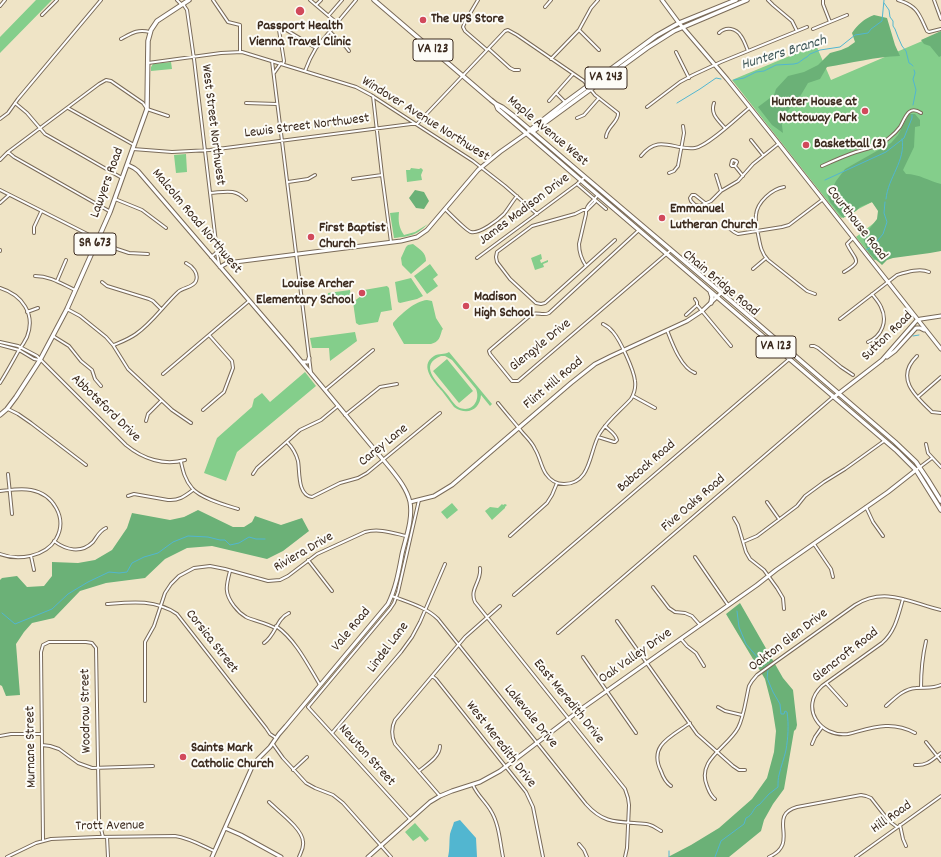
<!DOCTYPE html>
<html>
<head>
<meta charset="utf-8">
<style>
	body { margin:0 }
	canvas { display:block; background:#efe4c6 }
</style>
</head>
<body>
<canvas width="941" height="857"></canvas>
<script>
const g = document.querySelector('canvas').getContext('2d');
g.lineJoin = 'round';
function fillPath(path, color) { g.fillStyle = color; g.fill(path, 'evenodd'); }
function trace(path, color, width, dash) { g.strokeStyle = color; g.lineWidth = width; g.lineCap = dash ? 'butt' : 'round'; g.setLineDash(dash || []); g.stroke(path); }
function write(font, color, halo, rows, align = 'center') {
  g.font = font + ' Dekko,sans-serif'; g.lineWidth = 4; g.setLineDash([]); g.textBaseline = 'middle'; g.strokeStyle = halo; g.fillStyle = color; for (const [text, x, y, turn = 0] of rows) {
    g.save(); g.translate(x, y); g.rotate((+turn || 0) * Math.PI / 180); g.textAlign = isNaN(turn) ? turn : align; if (halo) g.strokeText(text, 0, 0); g.fillText(text, 0, 0); g.restore();
  }
}
const green = new Path2D(`
	M36 0H52L0 53V37Z
	M941 33V250L874 260 856 237 883 216 872 202 841 218 732 80 816 45 831 80Z
	M171 62 172 69 151 71V67L153 64Z
	M186 154 187 172 176 173 174 155Z
	M411 168 419 169 421 168 423 170 421 175 422 180 407 182 406 170H410Z
	M399 212C398 221 399 228 404 235L415 232 428 224C415 236 411 236 394 238L390 213Z
	M413 244C419 249 426 252 426 261L411 274 402 265 401 258 406 247 408 245Z
	M541 254 542 259 540 260 541 263 548 260V262L543 264 544 267 535 270 531 258Z
	M430 264 438 275 433 279 438 286 427 294 414 276Z
	M411 278 423 296 417 299 400 303 398 302 395 282Z
	M387 286 389 288 392 310 381 312 378 322 359 325 356 323 353 302 361 296 364 290Z
	M350 290 352 302 329 303 328 293Z
	M427 300 432 301 436 318 443 329 442 330C440 337 439 342 431 344H404L393 325V323C401 314 415 301 427 300Z
	M355 332 357 341 330 361 329 348H312L310 338Z
	M449 352 492 404 490 406 481 395C480 410 467 416 454 407 450 402 446 396 442 391 435 383 418 366 434 356 439 353 444 355 449 352ZM441 356H445L452 360 476 389C481 401 471 414 458 407 453 404 450 397 446 393 437 382 418 365 441 356Z
	M447 359 473 391 459 403 433 371Z
	M305 372 316 386 237 452 226 481 204 473 217 438 252 407 254 399 262 393 270 402Z
	M452 503 458 510 447 519 441 512Z
	M502 504 503 505 505 504 507 505 505 507V508L492 520 485 511 490 507 498 508Z
	M415 823 429 839 425 842 420 836 413 841 405 832Z`);
const forest = new Path2D(`
	M874 15 887 18 895 45 900 56C875 57 851 63 827 67L820 79 808 83 798 100 781 118 783 133 772 125 758 107 774 95 776 89 788 76 804 72 818 65 830 53 841 50 848 47 855 42 852 33C858 24 864 19 874 15Z
	M941 31V56L939 57 930 46 924 44 921 40Z
	M909 114H915L920 120V126L915 127 914 147 903 170 906 174C919 174 929 181 941 184V251L930 253 893 258 887 260 882 265C879 262 877 261 874 258 868 253 865 245 863 237L877 219 878 211 872 202 860 207 856 211 843 218 830 202 827 194 831 191 836 181 845 169 891 143 898 135Z
	M415 190 424 192 429 201 424 209 416 208 409 198Z
	M198 510 233 527H244L252 522 255 516 281 525 302 518 309 531 283 551 267 559 212 546 187 548 165 559 145 578 106 583 80 591 54 618 32 623 24 632 16 644 20 695 6 696 2 686 0 685V580L2 578 17 576 27 587 44 586 52 576V562L78 563 95 560 112 550 127 528 132 513 170 520 184 517Z
	M740 603 783 678 793 690 797 725 796 729 794 731 784 789 773 804 764 820 761 831 729 857H668L691 845 719 828 752 799 767 778 774 752 776 731 772 706 765 679 726 614Z`);
const water = new Path2D(`
	M460 820 476 838 477 857H448C450 849 449 842 450 834 451 830 453 826 454 822Z`);
const stream = new Path2D(`
	M884 3 889 10 890 17 893 21V26L895 29 898 37 902 46 906 51 909 63 911 64 913 66
	M734 80 744 78 756 72 764 71 776 65 794 64 798 63 805 58 807 57 810 54 820 50 840 47 855 35 868 33 871 29 882 21 884 0
	M677 103 700 89 716 78 721 79
	M913 105 916 90 913 79 915 73 914 70
	M825 180 886 152 904 138 912 118V115
	M886 199C888 177 906 161 902 139
	M866 250 873 246 883 234 887 222 884 213 885 202
	M913 336 919 335
	M737 611 739 627 746 644 764 665
	M2 613 15 624 52 609 68 594 88 582 109 572 119 573 127 572 132 563 144 557 158 553 173 542 188 536 208 537 220 540H225L230 545 239 543 249 537 256 539H265
	M669 851V857
	M715 857 721 841 744 824 746 818C753 815 752 810 758 805H759L769 794 778 787C778 783 778 778 779 775 781 766 784 759 786 750 788 738 789 725 787 712L785 711 784 714H781L780 704 773 692 767 678 768 670 766 667`);
const street = new Path2D(`
	M177 0 182 5
	M213 0 228 22 240 25V51
	M310 0 337 23
	M478 0 465 22 463 27 465 31 487 50
	M768 0 773 5 792 21 797 31
	M823 0V4L830 22
	M898 0C918 6 919 14 927 31L929 32 941 29
	M934 0 941 19
	M183 4 187 10 194 59 217 251 216 253 211 257
	M316 5 321 0
	M0 6 5 0
	M545 7 551 0
	M42 15 57 0
	M329 15 342 0
	M813 29 847 15
	M579 30 599 50
	M330 32 346 47 349 51
	M719 33C726 26 736 28 741 36 744 40 746 46 748 51
	M121 39C132 33 137 29 150 32
	M489 49 510 68 514 70H519
	M676 52 689 78
	M551 59 579 30 591 8 598 0
	M272 61 311 373
	M148 63 221 53 242 52 356 87 371 95 473 161 505 186 537 214
	M283 64 284 61 279 30 281 28H283L316 48
	M305 71 310 59 316 48 356 0
	M274 73 281 63
	M591 90 595 95 618 113C619 122 607 126 606 137
	M556 93 565 102
	M373 96 382 175 391 242
	M549 101 573 74
	M15 103 27 113 45 134 122 178
	M246 103 277 104
	M714 103C710 114 718 120 725 128
	M647 107 680 82 693 75 721 62 807 27
	M68 108 134 145
	M577 118 584 115 599 98
	M0 119 8 113 18 99 101 0
	M751 140 763 155
	M133 149 172 152 210 150 411 124H417L505 31 508 30 517 35 584 81 588 86
	M8 152 14 157 109 211
	M641 156C659 133 674 151 695 148 708 146 738 117 749 108
	M0 160 8 152 99 84 106 80 111 81 143 103 147 109 168 116
	M735 166 737 162 736 161 733 160 732 161 731 165 732 166H735L743 176
	M822 166C833 161 844 156 856 152 867 149 880 146 889 138 893 135 897 131 900 127 905 119 908 104 921 113
	M669 173 674 171 678 166 684 133 683 126
	M716 175 721 191
	M353 179 382 175
	M288 182 308 179 315 175
	M577 184 606 209
	M784 187C772 189 757 202 756 215 755 221 757 228 758 234 760 244 761 253 768 260L807 291 815 294
	M0 190 117 249 129 253 148 254
	M210 193C225 192 235 188 246 200
	M115 199 142 210 166 228
	M595 199V202L587 210H583L575 214 532 226 497 252 496 257 497 262 510 279 536 303 541 304 545 303 615 240
	M0 203 9 195
	M705 203 695 195H692L690 198 691 201 695 205 700 206 711 201 721 191 738 181 753 164 778 144
	M445 209C449 213 468 232 471 232 480 234 498 220 504 214 508 209 512 202 517 196
	M730 229 734 232 738 234 782 227 789 225 822 200
	M639 230 549 313C543 316 538 312 532 314L491 349 489 351 490 354 512 381H518L671 250
	M34 233V227L41 212
	M0 250V251
	M217 253 219 264
	M477 258 577 184 585 177
	M586 266C582 260 579 251 579 244L586 214C585 205 593 202 598 195
	M753 269 766 258
	M844 272C864 260 855 261 847 244L853 238
	M35 276C50 276 62 284 75 290
	M57 281 66 260
	M102 282 107 286 149 299 153 301 161 309
	M0 288C22 295 36 314 27 337 25 341 22 346 19 350 13 361 7 372 0 383
	M695 299 697 302V305L731 346
	M67 309 80 316 106 337 113 345 128 369 172 410 191 423
	M27 312 38 308
	M686 315 697 305
	M840 319 897 275C907 272 920 268 929 272
	M667 330C672 343 681 368 695 373
	M53 336 69 346 81 361 92 370 95 379 101 386
	M0 342 18 346 37 356 126 445C143 459 164 466 185 460
	M868 342C882 336 888 321 881 307 879 302 875 298 872 294
	M0 345 19 350 34 359 39 360
	M114 345C121 342 129 339 136 334 152 323 164 305 178 292 183 287 193 288 196 281 199 273 192 266 186 263
	M811 346H814L818 348 841 367 853 375
	M917 356C895 377 914 395 931 411L932 412 941 413
	M163 374 249 301
	M325 390 373 350
	M633 396 655 408
	M918 397 941 377
	M498 403C506 413 514 422 522 432 526 437 532 442 535 449 540 457 541 467 546 474 550 480 557 484 564 484 592 484 589 450 600 433 609 419 620 411 631 399 634 394 636 388 635 381 634 370 620 340 613 332 610 328 607 326 603 324
	M8 409 18 414 31 423 86 465
	M203 410 224 392 233 368 232 361 209 335
	M345 415 380 387 397 384
	M146 421 148 414 161 401
	M598 437 614 442H615L617 440C616 434 609 430 605 426
	M287 442C292 447 296 453 298 461 300 471 297 495 312 497L340 483 358 478 367 473 440 413
	M926 444 928 453 941 467
	M181 462C183 471 185 480 192 488 200 498 225 505 238 509
	M916 470 932 458
	M8 474 12 514
	M253 474 257 468 300 430 321 420 338 406
	M0 491C10 490 21 488 31 490 53 494 68 518 56 539 45 557 18 561 0 554
	M128 496 134 494 168 500C179 501 185 496 193 490
	M767 502 779 519
	M866 507 873 522 883 536
	M734 518 738 525 746 552 750 559 764 570 777 588 783 598 784 609
	M510 536 547 503 552 495 557 483
	M54 541C66 550 81 554 93 542 97 537 99 531 106 528
	M743 542 757 536 797 506 805 496 824 482 845 469 884 441
	M814 544 831 569 833 577
	M31 556 34 570
	M695 557 728 605
	M308 560 332 591
	M480 568C482 581 469 589 475 602L625 789 628 798 629 805 627 848 625 857
	M230 571C226 586 224 593 234 606 237 610 241 614 246 617 255 621 266 623 275 628
	M653 587 669 608 675 612 685 613 692 616 700 625
	M514 595 794 355
	M392 596C407 602 426 607 438 619L586 804C601 821 613 822 634 823 639 824 645 823 650 825 654 826 657 829 661 831
	M903 599C898 616 895 632 882 643L822 686C799 707 820 738 848 734 872 728 891 720 915 733
	M107 604C131 602 155 599 177 614L266 728 270 734 276 738
	M617 621 697 734 733 766 739 770H745
	M276 626C296 640 308 665 320 685
	M558 633 833 397
	M681 639 687 646 696 653 704 666
	M264 643C276 635 276 619 289 613
	M583 657 636 733
	M432 676 436 679 526 792 533 807 543 857
	M826 683 846 705
	M921 688C921 670 922 658 926 641
	M145 701V642L154 626 165 593 171 584 179 576 194 568 210 566 225 569 268 581 280 580 288 576 317 554 365 532C379 528 393 533 406 536
	M886 706C895 698 903 689 916 688 925 687 933 689 941 685
	M718 707 725 711 742 715
	M332 733 401 652 412 637 420 622 445 564
	M0 736 11 734H42
	M926 742 941 761
	M273 744 283 758 306 783 315 788 333 795 343 803 391 857
	M812 744 815 737 822 727
	M42 745 50 746 59 749 78 763 92 768 153 766
	M915 765C927 766 932 760 941 753
	M293 770 307 757
	M419 771C426 765 440 757 440 746
	M473 785C477 795 486 802 491 811 499 824 500 842 503 857
	M671 786C665 782 663 777 661 771 648 745 672 736 690 723
	M440 796 395 744C391 735 391 728 395 720L465 637 500 606
	M715 799C710 795 709 791 707 786 696 760 728 747 738 728 744 717 746 698 749 686L752 681 757 675 855 605C885 586 911 603 941 610
	M269 802C278 811 303 829 303 842 304 848 301 852 299 857
	M410 819 308 707 390 609 394 603 398 592 419 500
	M900 825 903 839 906 846
	M107 837 108 857
	M43 840 41 652 43 645 49 642H86L92 643 96 648 99 821 103 837
	M579 844 584 850 587 857
	M7 857 36 843 51 839 97 837 175 836C189 838 201 845 214 851
	M769 857C801 843 766 816 797 807L861 795 866 796 871 798 889 821 897 827
	M856 857 941 796`);
const secondary = new Path2D(`
	M662 0 679 23 727 79 772 135 941 349
	M128 165 134 168 138 171 290 348 390 468C398 478 407 489 410 502 413 519 406 537 402 554 399 570 396 588 388 604L286 726 279 734 270 747 258 759 252 767 212 857
	M220 267 227 263 401 241 417 237 427 230 478 170 500 152 527 133
	M887 357 895 351 916 328H920L924 330
	M302 362H308L309 358
	M834 397 882 360 917 320 921 319 941 316
	M410 502 434 496 452 485 571 383 595 364 611 356 687 321 702 311 721 293
	M225 828 241 835 281 857
	M368 857 430 802 440 796 452 791 480 782 500 771 584 707 757 585 776 570 888 492 916 470`);
const primary = new Path2D(`
	M374 0 491 100 496 104 502 107 515 117 585 177 750 317 895 442 916 462 928 480 941 501
	M496 104 498 109 598 195 897 451 916 470 941 510
	M529 131 566 102 656 36 679 23 736 0
	M532 132 647 48 674 31 747 0
	M710 291 712 297 711 303
	M0 415 7 409 16 397 40 360 67 309 110 212 147 109 148 41 151 30 157 21 189 0`);
const markers = [
	[300,11,5,"#d1495b"],
	[423,20,4,"#d1495b"],
	[865,111,4,"#d1495b"],
	[806,145,4,"#d1495b"],
	[662,218,4,"#d1495b"],
	[311,237,4,"#d1495b"],
	[362,293,4,"#d1495b"],
	[466,306,4,"#d1495b"],
	[183,757,4,"#d1495b"]
];
const shields = [
	[433,50,40],
	[606,78,42],
	[95,244,42],
	[776,347,40]
];
const shieldNames = [
	["VA 123",433,50],
	["VA 243",606,78],
	["SR 673",95,244],
	["VA 123",776,347]
];
const poiNames = [
	["The UPS Store",431,20],
	["Passport Health",300,27,"center"],
	["Vienna Travel Clinic",300,43,"center"],
	["Hunter House at",857,103,"right"],
	["Nottoway Park",857,119,"right"],
	["Basketball (3)",814,145],
	["Emmanuel",670,210],
	["Lutheran Church",670,226],
	["First Baptist",319,229],
	["Church",319,245],
	["Louise Archer",354,285,"right"],
	["Elementary School",354,301,"right"],
	["Madison",474,298],
	["High School",474,314],
	["Saints Mark",191,749],
	["Catholic Church",191,765]
];
const streetNames = [
	["Windover Avenue Northwest",425,120,32],
	["West Street Northwest",212,125,83],
	["Lewis Street Northwest",307,127,-7],
	["Maple Avenue West",547,132,40],
	["Lawyers Road",108,183,-70],
	["James Madison Drive",525,210,-37],
	["Malcolm Road Northwest",196,222,50],
	["Courthouse Road",856,224,52],
	["Chain Bridge Road",720,284,40],
	["Sutton Road",888,337,-44],
	["Glengyle Drive",541,346,-39],
	["Flint Hill Road",554,384,-40],
	["Abbotsford Drive",105,409,44],
	["Carey Lane",384,446,-39],
	["Babcock Road",647,467,-41],
	["Five Oaks Road",694,504,-41],
	["Riviera Drive",304,553,-30],
	["Vale Road",352,630,-50],
	["Oakton Glen Drive",789,641,-37],
	["Corsica Street",211,642,52],
	["Lindel Lane",389,648,-53],
	["Glencroft Road",846,656,-38],
	["Oak Valley Drive",636,657,-35],
	["East Meredith Drive",568,702,51],
	["Woodrow Street",87,711,-91],
	["Lakevale Drive",530,717,51],
	["West Meredith Drive",500,745,52],
	["Murnane Street",32,747,-91],
	["Newton Street",366,756,48],
	["Hill Road",892,818,-35],
	["Trott Avenue",110,827,-1]
];
const waterNames = [
	["Hunters Branch",784,54,-17]
];
fillPath(green, '#84ce8b');
fillPath(forest, '#6bb177');
fillPath(water, '#52b6d0');
trace(stream, '#52b6d0', 1);
trace(street, '#7a6b59', 4);
trace(secondary, '#7a6b59', 5);
trace(primary, '#7a6b59', 5.5);
trace(street, '#fff', 2);
trace(secondary, '#fff', 3);
trace(primary, '#fff', 3.5);
for (const [x, y, r, color] of markers) { const dot = new Path2D(); dot.arc(x, y, r, 0, 2 * Math.PI); g.fillStyle = color; g.fill(dot); trace(dot, '#fdfcf7', 1.5); }
for (const [x, y, w] of shields) { const box = new Path2D(); box.roundRect(x - w / 2, y - 11, w, 22, 3); g.fillStyle = '#fdfcf7'; g.fill(box); trace(box, '#3b2a1e', 1); }
write('bold 13px', '#3b2a1e', null, shieldNames);
write('bold 14px', '#3b2a1e', '#fdfcf7', poiNames, 'left');
write('14px', '#3b2a1e', '#fdfcf7', streetNames);
write('italic 15px', '#435b5c', '#fdfcf7', waterNames);
</script>
</body>
</html>
